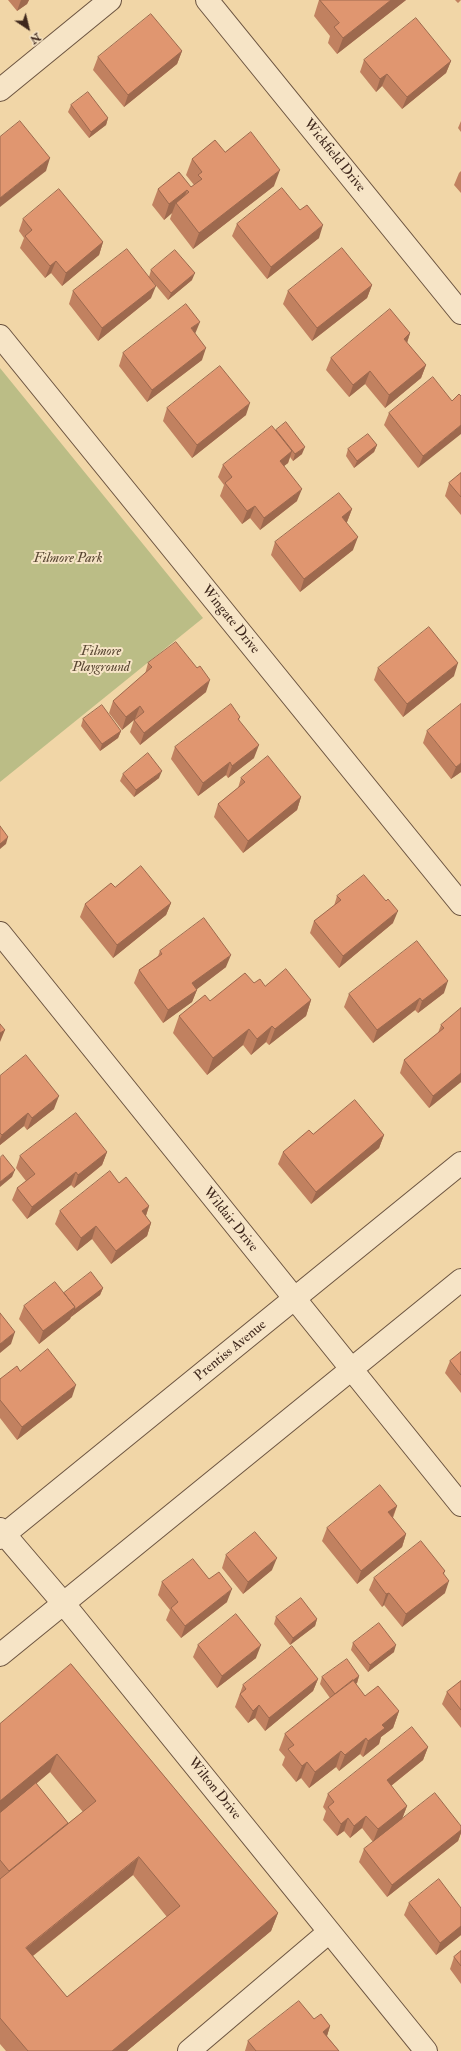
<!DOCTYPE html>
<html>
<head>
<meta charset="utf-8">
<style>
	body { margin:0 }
	#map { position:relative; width:461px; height:2051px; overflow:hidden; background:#f1d6a7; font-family:"IM FELL Double Pica",serif }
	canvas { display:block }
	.north { position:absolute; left:8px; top:8px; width:40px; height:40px; -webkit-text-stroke:3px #f6e4c6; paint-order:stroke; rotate:145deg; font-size:11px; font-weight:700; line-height:16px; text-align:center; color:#3f281d }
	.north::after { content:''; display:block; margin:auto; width:14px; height:18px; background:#3f281d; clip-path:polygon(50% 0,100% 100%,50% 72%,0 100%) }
</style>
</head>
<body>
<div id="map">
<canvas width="461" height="2051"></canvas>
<div class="north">N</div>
</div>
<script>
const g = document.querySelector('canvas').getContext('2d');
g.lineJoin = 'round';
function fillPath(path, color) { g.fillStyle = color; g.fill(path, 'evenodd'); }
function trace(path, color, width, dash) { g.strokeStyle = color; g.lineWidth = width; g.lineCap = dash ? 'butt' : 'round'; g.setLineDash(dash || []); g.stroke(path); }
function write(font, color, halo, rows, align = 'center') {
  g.font = font + ' "IM FELL Double Pica",serif'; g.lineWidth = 4; g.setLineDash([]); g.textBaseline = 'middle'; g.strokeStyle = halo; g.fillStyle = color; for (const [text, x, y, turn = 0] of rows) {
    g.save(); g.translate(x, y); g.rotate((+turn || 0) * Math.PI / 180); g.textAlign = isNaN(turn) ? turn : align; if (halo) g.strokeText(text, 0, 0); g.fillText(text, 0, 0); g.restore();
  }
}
const green = new Path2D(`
	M0 368 203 618 0 782Z`);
const minor = new Path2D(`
	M207 0 461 313
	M0 90 110 0
	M0 336 461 904
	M0 933 461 1505
	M0 1529 64 1604 426 2051
	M0 1538 461 1163
	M0 1655 461 1280
	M189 2051 329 1932`);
const wall = new Path2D(`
	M8 0H29L27 4 17 11Z
	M319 0H406L337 54 328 43 330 36 314 16Z
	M455 0H461L458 3Z
	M182 51 177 64 124 107 93 70 98 57Z
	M364 60 451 61 446 73 402 109 382 86 376 92 360 72Z
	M71 105 108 118 106 125 89 138 68 112Z
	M461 121V132L458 128Z
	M225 152 274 186 193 249 170 219 172 213 164 220 152 205 158 189 191 187 194 185 186 175 192 159Z
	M461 171V193L454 185 459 173Z
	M300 210 319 238 267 279 232 236 237 224Z
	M23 219 103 242 99 255 62 286 51 273 45 278 20 248 24 238 19 231Z
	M151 270 192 280 168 300 153 282 151 298 98 341 69 304 73 291 149 277Z
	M372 285 367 298 312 341 283 304 288 291Z
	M410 333 407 343 426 365 421 378 385 408 365 384 349 397 326 370 331 358Z
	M196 334 202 360 147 402 119 366 123 353Z
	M452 401 418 468 384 425 389 413Z
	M167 408 246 415 192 458 163 421Z
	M276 430 302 454 293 461 290 457 288 463 284 466 297 501 260 530 250 518 242 524 220 496 224 485 218 477 223 465Z
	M377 445 374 452 354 468 346 456 348 449Z
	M461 473V515L445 496 449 483Z
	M352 509 347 522 346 523 353 550 300 592 271 555 275 542Z
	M148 663 197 668 206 692 140 745 130 732 134 720 122 730 109 713 113 701 145 674Z
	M378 668 454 676 403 717 374 680Z
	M240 717 239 720 254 758 228 778 226 775 198 796 171 759 175 747Z
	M83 719 121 731 118 738 100 751 81 726Z
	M427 731 461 772 451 779 423 743Z
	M123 774 159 778 134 797 120 781Z
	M241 778 301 797 297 810 243 853 214 817 218 804 238 788Z
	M115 887 171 903 166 915 113 958 80 917 85 904Z
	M337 896 393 923 339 968 310 933 314 921 334 906Z
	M160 951 226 967 197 989 192 1002 163 1023 134 983 139 970 158 956Z
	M254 983 265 986 311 1000 306 1016 269 1045 266 1042 251 1055 243 1045 207 1075 173 1033 179 1016 210 1001Z
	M444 993 418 1013 415 1010 373 1043 344 1007 349 994Z
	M461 1008V1082L429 1108 400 1073 404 1060 438 1033 441 1025Z
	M0 1076 54 1109 27 1130 24 1126 0 1145Z
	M313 1134 384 1135 379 1148 311 1204 278 1164 283 1152Z
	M107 1152 102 1165 74 1188 71 1185 27 1219 12 1200 17 1188 26 1181 16 1168 20 1156Z
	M119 1183 149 1206 146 1216 151 1223 147 1236 111 1264 92 1239 77 1251 55 1224 60 1211Z
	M103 1288 100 1295 71 1317 70 1319 39 1344 19 1319 24 1306 64 1293Z
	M461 1352V1393L445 1373 450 1361Z
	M20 1371 72 1397 17 1440 0 1418V1379Z
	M397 1506 393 1518 406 1534 402 1547 357 1584 322 1541 327 1528Z
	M226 1555 272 1570 243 1594 222 1568Z
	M445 1571 444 1574 445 1593 402 1627 384 1605 382 1607 369 1590 374 1578Z
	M209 1579 227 1602 181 1638 166 1620 170 1610 158 1595 162 1582Z
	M276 1617 317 1619 315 1626 290 1645 274 1624Z
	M353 1643 394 1652 368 1672 351 1650Z
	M198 1645 256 1658 217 1688 193 1657Z
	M71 1664 278 1913 271 1931 127 2051H6L0 2044V1724ZM50 1772 83 1812 67 1824 68 1823 36 1784ZM133 1875 167 1917 67 1997 33 1956Z
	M359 1676 357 1683 355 1684 365 1696 399 1711 393 1728 381 1737 379 1744 363 1757 360 1754 339 1771 336 1767 309 1788 301 1778 296 1782 282 1765 285 1757 279 1750 285 1734 330 1698 320 1684 322 1677Z
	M318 1679 313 1691 265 1731 255 1718 248 1723 235 1707 243 1685Z
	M461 1681V1728L442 1704 447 1692Z
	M428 1747 423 1760 391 1786 407 1806 402 1819 461 1826V1833L458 1841 387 1897 359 1862 364 1849 373 1842 362 1828 350 1838 344 1831 337 1836 323 1820 326 1811 323 1807 328 1794Z
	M409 1903 461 1908V1935L436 1955 404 1915Z
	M461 1951V1984L450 1969 454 1957Z
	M314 2019 330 2026 327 2036 339 2051H245L248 2041Z`);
const shadedWall = new Path2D(`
	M21 0H29L27 4 17 11Z
	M391 0H406L337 54 343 38Z
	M182 51 177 64 124 107 128 95Z
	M451 61 446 73 402 109 407 97Z
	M387 74 382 86 376 92 380 79Z
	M108 118 106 125 89 138 91 132Z
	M50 158 46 171 0 207V198Z
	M280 170 274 186 193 249 199 233Z
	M187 190 181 206 176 203 172 213 164 220 169 204Z
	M323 225 319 238 267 279 271 267Z
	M103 242 99 255 62 286 66 273Z
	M56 261 51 273 45 278 50 266Z
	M195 273 192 280 168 300 171 293Z
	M372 285 367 298 312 341 317 328Z
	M156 286 151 298 98 341 102 328Z
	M200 322 195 334 191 328Z
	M410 333 406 346 404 339Z
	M206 348 202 360 147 402 152 390Z
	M426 365 421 378 385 408 389 395Z
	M370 371 365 384 349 397 353 385Z
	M250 403 246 415 192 458 197 445Z
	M461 425V434L418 468 423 456Z
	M377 445 374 452 354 468 357 461Z
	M305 447 302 454 293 461 295 454Z
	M292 451 288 463 275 473 280 461Z
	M302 489 297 501 260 530 264 518Z
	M255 506 250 518 242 524 247 511Z
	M352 509 347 522 338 529 342 517Z
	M358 537 353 550 300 592 304 579Z
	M458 663 454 676 403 717 407 704Z
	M210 680 206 692 140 745 144 733Z
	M140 706 135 719 122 730 126 717Z
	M121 731 118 738 100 751 102 744Z
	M259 745 254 758 228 778 232 766Z
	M230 762 226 775 198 796 203 783Z
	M461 763V772L451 779 456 767Z
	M162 771 159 778 134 797 136 790Z
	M301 797 297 810 243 853 248 841Z
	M8 837 6 844 0 849V844Z
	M171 903 166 915 113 958 117 945Z
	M398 911 393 923 339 968 343 956Z
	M231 955 226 967 188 996 192 983Z
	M448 981 444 993 418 1013 422 1001Z
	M197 990 192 1002 163 1023 168 1010Z
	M420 998 415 1010 373 1043 377 1030Z
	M311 1000 306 1016 269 1045 275 1029Z
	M272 1026 266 1042 251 1055 257 1039Z
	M249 1029 243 1045 207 1075 213 1058Z
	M5 1030 0 1042V1033Z
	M461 1073V1082L429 1108 433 1096Z
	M59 1096 54 1109 27 1130 32 1118Z
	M28 1113 24 1126 0 1145V1139L2 1135Z
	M384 1135 379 1148 311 1204 316 1192Z
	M107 1152 102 1165 74 1188 78 1175Z
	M15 1170 12 1177 0 1187V1182Z
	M76 1172 71 1185 27 1219 32 1207Z
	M149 1206 145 1218 142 1211Z
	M151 1223 147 1236 111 1264 116 1251Z
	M96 1226 92 1239 77 1251 81 1238Z
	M103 1288 100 1295 71 1317 74 1310Z
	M75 1307 70 1319 39 1344 43 1331Z
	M15 1332 11 1344 0 1353V1344Z
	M76 1385 72 1397 17 1440 22 1427Z
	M397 1506 392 1518 388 1512Z
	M406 1534 402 1547 357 1584 361 1571Z
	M277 1558 272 1570 243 1594 248 1582Z
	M449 1581 445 1593 402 1627 406 1614Z
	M232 1589 227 1602 181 1638 185 1626Z
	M389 1593 384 1605 382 1607 386 1594Z
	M317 1619 315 1626 290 1645 293 1638Z
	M261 1645 256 1658 217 1688 222 1676Z
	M396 1645 394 1652 368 1672 370 1665Z
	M359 1676 357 1683 332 1701 335 1694Z
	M318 1679 313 1691 265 1731 269 1718Z
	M259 1705 255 1718 248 1723 253 1711Z
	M399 1711 393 1728 381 1737 379 1744 363 1757 368 1741 382 1725Z
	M366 1738 360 1754 339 1771 345 1755Z
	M428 1747 423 1760 382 1793 387 1780Z
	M341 1751 336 1767 309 1788 315 1772Z
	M57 1754 50 1772 0 1813V1801Z
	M307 1762 301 1778 296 1782 302 1766Z
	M407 1806 402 1819 373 1842 378 1829Z
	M366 1816 362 1828 350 1838 354 1826Z
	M348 1818 344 1831 337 1836 341 1824Z
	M68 1823 63 1835 9 1871Z
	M461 1830V1833L458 1841 387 1897 392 1885Z
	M139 1857 133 1875 20 1966 26 1948Z
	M278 1913 271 1931 127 2051H112Z
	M461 1926V1935L436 1955 440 1943Z
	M330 2026 326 2039 323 2032Z`);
const building = new Path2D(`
	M320 0H391L343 38 334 27 339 23Z
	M151 14 182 51 128 95 98 57Z
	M416 18 451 61 407 97 387 74 380 79 364 60Z
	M88 92 108 118 91 132 71 105Z
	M20 121 50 158 0 198V137Z
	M251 132 280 170 199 233 176 203 189 192 187 190 169 204 158 189 179 172 191 187 202 179 198 175 202 172 192 159 215 140 225 152Z
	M282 188 300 210 307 205 323 225 271 267 237 224Z
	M59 189 103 242 66 273 56 261 50 266 25 236 32 230 23 219Z
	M342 248 372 285 317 328 288 291Z
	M127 249 156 286 102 328 73 291Z
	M175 250 195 273 171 293 151 270Z
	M186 304 200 322 191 328 206 348 152 390 123 353Z
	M390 309 410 333 404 339 426 365 389 395 370 371 353 385 331 358Z
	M220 366 250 403 197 445 167 408Z
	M433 377 452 401 459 394 461 396V425L423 456 389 413Z
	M286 422 305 447 295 454 276 430Z
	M272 426 292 451 280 461 302 489 264 518 255 506 247 511 225 483 232 477 223 465Z
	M368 434 377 445 357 461 348 449Z
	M461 473V497L449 483Z
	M339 493 352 509 342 517 358 537 304 579 275 542Z
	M429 627 458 663 407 704 378 668Z
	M176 642 197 668 200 666 210 680 144 733 134 720 144 712 140 706 126 717 113 701 152 667 148 663Z
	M231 704 240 717 238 719 259 745 232 766 230 762 203 783 175 747Z
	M461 704V763L456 767 427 731Z
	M102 705 121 731 102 744 83 719Z
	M148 753 162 771 136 790 123 774Z
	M268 756 301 797 248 841 218 804 245 782 241 778Z
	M0 826 8 837 0 844Z
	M141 866 171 903 117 945 85 904 111 883 115 887Z
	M364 875 386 901 388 899 398 911 343 956 314 921 341 900 337 896Z
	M204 918 231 955 192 983 197 990 168 1010 139 970 162 954 160 951Z
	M417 941 448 981 422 1001 420 998 377 1030 349 994Z
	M286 969 311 1000 275 1029 272 1026 257 1039 249 1029 213 1058 179 1016 205 995 210 1001 245 973 254 983 260 979 265 986Z
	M461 1008V1073L433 1096 404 1060 444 1028 441 1025Z
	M0 1024 5 1030 0 1033Z
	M26 1055 59 1096 32 1118 28 1113 2 1135 0 1133V1076Z
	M355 1100 384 1135 316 1192 283 1152 309 1130 313 1134Z
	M76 1113 107 1152 78 1175 76 1172 32 1207 17 1188 35 1174 20 1156Z
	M3 1155 15 1170 0 1182V1158Z
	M110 1171 119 1183 126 1177 149 1206 142 1211 151 1223 116 1251 96 1226 81 1238 60 1211Z
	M91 1272 103 1288 74 1310 75 1307 64 1293Z
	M55 1282 75 1307 43 1331 24 1306Z
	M0 1313 15 1332 0 1344Z
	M48 1349 76 1385 22 1427 0 1400V1379L17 1366 20 1371Z
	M461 1352V1375L450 1361Z
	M380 1485 397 1506 388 1512 406 1534 361 1571 327 1528Z
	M255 1532 277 1558 248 1582 226 1555Z
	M421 1541 445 1571 443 1573 449 1581 406 1614 389 1593 386 1594 374 1578Z
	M193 1559 209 1579 219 1572 232 1589 185 1626 171 1608 178 1602 162 1582Z
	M301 1598 317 1619 293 1638 276 1617Z
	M236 1614 261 1645 222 1676 198 1645Z
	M379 1623 396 1645 370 1665 353 1643Z
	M292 1646 318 1679 269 1718 259 1705 253 1711 240 1694 246 1689 243 1685Z
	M347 1659 359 1676 335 1694 322 1677Z
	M71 1664 278 1913 112 2051H28L0 2018V1879L96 1801 57 1754 0 1801V1724ZM139 1857 180 1906 67 1997 26 1948Z
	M353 1680 365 1696 378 1686 399 1711 382 1725 385 1728 368 1741 366 1738 345 1755 341 1751 315 1772 307 1762 302 1766 288 1749 294 1745 285 1734Z
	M461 1681V1710L447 1692Z
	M412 1727 428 1747 387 1780 407 1806 378 1829 366 1816 354 1826 348 1818 341 1824 328 1807 334 1802 328 1794Z
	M36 1783 68 1823 9 1871 0 1860V1813Z
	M435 1793 461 1826V1830L392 1885 364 1849Z
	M439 1879 461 1908V1926L440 1943 409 1903Z
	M461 1951V1966L454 1957Z
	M299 2001 314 2019 321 2014 330 2026 323 2032 339 2051H256L248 2041Z`);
const streetNames = [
	["Wickfield Drive",334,156,51],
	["Wingate Drive",230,620,51],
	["Wildair Drive",230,1220,51],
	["Prentiss Avenue",231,1351,-39],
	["Wilton Drive",214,1789,51]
];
const parkNames = [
	["Filmore Park",68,559],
	["Filmore",101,652],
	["Playground",101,668]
];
fillPath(green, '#bbbd86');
trace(minor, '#6c5440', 24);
trace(minor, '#f6e4c6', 22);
fillPath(wall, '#c18160');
fillPath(shadedWall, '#9d694e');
fillPath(building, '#e09670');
trace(building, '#9d694e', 1);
write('14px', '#3f281d', '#f6e4c6', streetNames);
write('italic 14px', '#584632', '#f6e4c6', parkNames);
</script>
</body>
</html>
